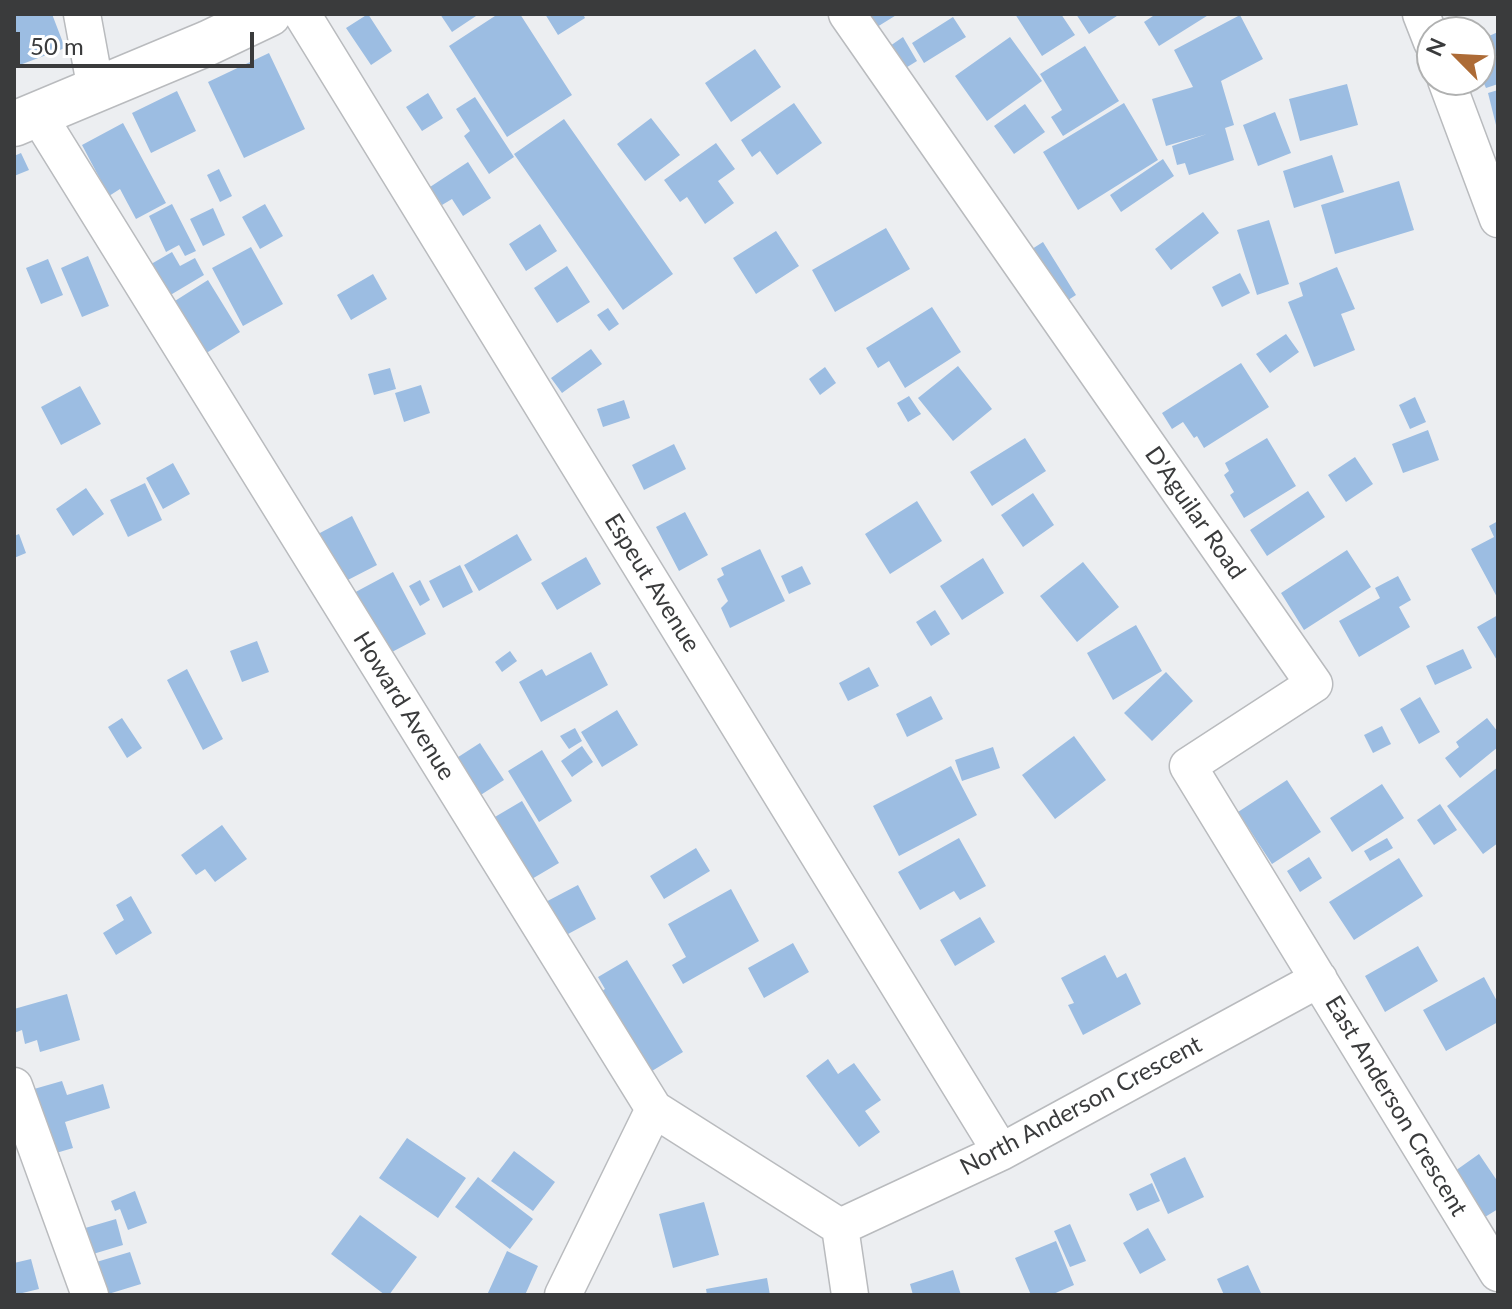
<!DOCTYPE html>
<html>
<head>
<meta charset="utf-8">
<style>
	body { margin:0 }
	#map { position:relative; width:1512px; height:1309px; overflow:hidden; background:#eceef1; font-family:Lato,sans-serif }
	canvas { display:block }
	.frame { position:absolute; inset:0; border:16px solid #3a3b3c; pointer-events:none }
	.north { position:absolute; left:1416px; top:16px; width:80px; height:80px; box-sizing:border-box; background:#fff; border:2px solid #b0b1b1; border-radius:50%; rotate:294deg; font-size:22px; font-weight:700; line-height:32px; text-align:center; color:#3a3b3c }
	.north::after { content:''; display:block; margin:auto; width:28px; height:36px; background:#ad6b36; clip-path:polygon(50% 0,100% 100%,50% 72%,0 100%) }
	.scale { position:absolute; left:16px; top:32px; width:238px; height:36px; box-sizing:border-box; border:4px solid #3a3b3c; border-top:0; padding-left:10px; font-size:24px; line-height:28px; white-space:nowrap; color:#3a3b3c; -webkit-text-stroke:6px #fff; paint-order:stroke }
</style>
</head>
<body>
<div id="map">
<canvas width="1512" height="1309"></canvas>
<div class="frame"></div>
<div class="north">N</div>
<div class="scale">50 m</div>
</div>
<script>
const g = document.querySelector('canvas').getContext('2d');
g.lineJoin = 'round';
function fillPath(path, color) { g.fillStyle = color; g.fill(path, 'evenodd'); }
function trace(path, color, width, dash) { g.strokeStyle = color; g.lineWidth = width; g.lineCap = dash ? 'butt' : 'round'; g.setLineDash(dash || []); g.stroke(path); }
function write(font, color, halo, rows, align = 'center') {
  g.font = font + ' Lato,sans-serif'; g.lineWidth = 7; g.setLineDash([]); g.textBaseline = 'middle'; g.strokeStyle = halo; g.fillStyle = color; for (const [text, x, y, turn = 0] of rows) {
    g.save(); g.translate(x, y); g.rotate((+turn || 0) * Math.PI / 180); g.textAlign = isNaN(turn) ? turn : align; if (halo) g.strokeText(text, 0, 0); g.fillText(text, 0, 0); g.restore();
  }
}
const building = new Path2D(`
	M14 14H52L65 48 17 66 14 57Z
	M368 14 392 51 371 65 346 28Z
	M440 14H479L452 32Z
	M498 14H520L572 95 507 137 449 46Z
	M545 14H583L585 18 558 35Z
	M869 14H898L877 27Z
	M1015 14H1061L1075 35 1042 56Z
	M1076 14H1120L1089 34Z
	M1156 14H1210L1159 46 1144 22Z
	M1240 15 1263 59 1221 81 1234 125 1225 128 1234 160 1189 175 1185 163 1177 165 1172 146 1207 134 1166 146 1152 99 1193 87 1174 50Z
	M953 17 966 37 924 63 912 43Z
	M1498 32V84L1486 88 1480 75V40Z
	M903 37 917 61 904 69 890 46Z
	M1010 37 1042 81 987 121 955 76Z
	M1085 46 1119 101 1063 136 1051 117 1062 110 1040 74Z
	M755 49 781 87 731 122 705 83Z
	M269 53 305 129 244 158 208 82Z
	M1347 84 1358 125 1300 141 1289 99Z
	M1498 90V129H1497L1488 93Z
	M177 91 196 131 151 153 132 113Z
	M428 93 443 118 422 131 406 107Z
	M475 97 514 157 489 174 464 136 470 131 456 109Z
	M794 103 822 143 777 175 760 151 752 157 741 140Z
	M1124 103 1158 160 1078 210 1043 152Z
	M1025 104 1045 132 1014 154 994 126Z
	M1275 112 1291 153 1258 166 1243 125Z
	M651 118 680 155 645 181 617 144Z
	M564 119 673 274 623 310 514 154Z
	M123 123 166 203 136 219 120 189 109 196 82 145Z
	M716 143 735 169 718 181 734 203 705 224 687 197 680 202 664 180Z
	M21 153 29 170 14 176V156Z
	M1332 155 1344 192 1294 208 1283 171Z
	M1163 159 1174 176 1121 212 1110 195Z
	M468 162 491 198 463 216 452 199 442 205 430 187Z
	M219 169 232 196 220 202 207 175Z
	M1399 181 1414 230 1335 254 1321 205Z
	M172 204 196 251 185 256 179 245 166 252 149 216Z
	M265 204 283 236 260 249 242 217Z
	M213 208 225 235 203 246 190 219Z
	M1203 212 1219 233 1171 270 1155 249Z
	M1269 220 1289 284 1257 295 1237 230Z
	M540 224 557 251 526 271 509 244Z
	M886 228 910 269 835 312 812 270Z
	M776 231 799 266 756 294 733 258Z
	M1043 242 1076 295 1065 302 1032 249Z
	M251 247 283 304 243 326 212 268Z
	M172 252 180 266 195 258 204 275 157 303 139 271Z
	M88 256 109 306 82 317 61 268Z
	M48 259 63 295 41 304 26 268Z
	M567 266 590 302 557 323 534 288Z
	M1337 267 1355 309 1341 314 1355 350 1314 367 1288 302 1303 296 1299 283Z
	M1240 273 1250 293 1222 307 1212 287Z
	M373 274 387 299 351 320 337 295Z
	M208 280 240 332 200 357 167 306Z
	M932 307 961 352 905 388 889 361 878 368 866 348Z
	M608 308 619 324 609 331 597 315Z
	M1286 334 1299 352 1270 373 1256 354Z
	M591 349 602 364 562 393 551 378Z
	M1241 363 1269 407 1204 448 1197 436 1194 438 1183 422 1172 429 1162 413Z
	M958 366 992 409 953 441 918 398Z
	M825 367 836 383 820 395 809 379Z
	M390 368 396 389 374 395 368 374Z
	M421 385 430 413 404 422 395 393Z
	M80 386 101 424 61 445 41 407Z
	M909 396 921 414 908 422 897 403Z
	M1415 397 1426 422 1410 429 1399 405Z
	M624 400 630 418 603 427 597 409Z
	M1428 430 1439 460 1403 473 1392 444Z
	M1025 438 1046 471 992 506 970 472Z
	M1267 438 1296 486 1244 518 1230 495 1234 492 1224 475 1229 471 1225 463Z
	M674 444 686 469 644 490 632 465Z
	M1355 457 1373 484 1346 502 1328 475Z
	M173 463 190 494 163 509 146 478Z
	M145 483 162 520 128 537 110 500Z
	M86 488 104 514 73 536 56 509Z
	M1308 491 1325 517 1267 556 1250 530Z
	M1033 493 1054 525 1023 547 1001 515Z
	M917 501 942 541 890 574 865 534Z
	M685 512 708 555 679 571 656 527Z
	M352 516 377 565 342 583 318 534Z
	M1498 521V599L1471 549 1494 537 1489 526Z
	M19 534 26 553 14 558V536Z
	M517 534 532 560 479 591 464 565Z
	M760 549 785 601 730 628 721 608 728 601 717 579 724 575 721 568Z
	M1347 550 1371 587 1304 630 1281 593Z
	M586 557 601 584 557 610 541 583Z
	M983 558 1004 593 962 620 940 586Z
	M1083 562 1119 607 1077 642 1040 596Z
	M460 565 473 592 443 608 429 581Z
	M802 566 811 584 789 594 781 576Z
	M393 572 426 634 375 661 350 595Z
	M1398 576 1411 600 1399 607 1410 627 1359 657 1339 621 1380 598 1375 588Z
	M420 580 430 600 420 606 409 586Z
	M935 610 950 634 931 646 916 622Z
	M1498 615V662L1477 627Z
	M1136 625 1162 671 1113 700 1087 653Z
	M257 641 269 672 242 682 230 651Z
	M1463 649 1472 668 1435 685 1426 666Z
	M510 651 517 661 502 672 495 662Z
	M591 652 608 685 541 722 519 682 542 669 546 676Z
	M869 667 879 686 848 701 839 683Z
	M187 669 223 739 203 750 167 680Z
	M1166 672 1193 701 1152 741 1124 713Z
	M931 696 943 719 907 737 896 714Z
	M1420 697 1440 732 1419 744 1400 709Z
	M617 710 638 745 602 767 581 732Z
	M122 718 142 748 127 758 108 727Z
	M1487 718 1498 732V747L1460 778 1445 758 1459 747 1456 742Z
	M1382 726 1391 744 1373 753 1364 735Z
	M575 728 582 741 569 749 560 736Z
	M1074 736 1106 780 1055 819 1022 775Z
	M480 743 504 780 476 798 452 761Z
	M582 746 593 762 572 777 561 761Z
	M993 747 1000 768 962 781 955 760Z
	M542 750 572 801 539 822 508 771Z
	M951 766 977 815 899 856 873 806Z
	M1498 767V843L1483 854 1447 806Z
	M1287 780 1321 832 1272 864 1238 812Z
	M1382 784 1404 818 1352 852 1330 818Z
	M522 801 559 863 520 886 483 824Z
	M1440 804 1457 830 1434 845 1417 820Z
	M222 825 247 859 215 882 205 869 196 875 181 855Z
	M959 838 986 886 960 900 954 891 920 910 898 872Z
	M1387 838 1393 848 1370 861 1364 851Z
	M696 848 710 871 664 899 650 876Z
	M1309 857 1322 878 1300 892 1287 871Z
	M1399 858 1423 896 1354 940 1329 902Z
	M578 885 596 919 555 941 538 906Z
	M731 889 759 941 683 984 672 965 686 957 668 924Z
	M131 896 152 933 116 955 103 933 124 920 116 905Z
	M980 917 995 942 955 966 940 940Z
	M793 943 809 972 764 998 748 968Z
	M1418 946 1438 981 1385 1012 1365 976Z
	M1105 955 1117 978 1126 973 1141 1004 1083 1035 1068 1005 1074 1003 1061 978Z
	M627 960 683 1052 652 1071 617 1014 605 1021 591 998 605 989 598 977Z
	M1484 977 1498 1003V1022L1446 1051 1423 1010Z
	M67 994 80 1040 40 1052 37 1040 25 1044 22 1030 14 1033V1009Z
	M828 1059 838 1074 854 1063 881 1100 865 1111 880 1132 859 1147 806 1076Z
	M62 1081 67 1095 103 1084 110 1108 65 1122 73 1148 46 1156 27 1091Z
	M407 1138 466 1178 438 1218 379 1178Z
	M514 1151 555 1182 533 1211 491 1181Z
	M1479 1154 1498 1182V1209L1485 1217 1455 1171Z
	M1185 1157 1204 1197 1168 1214 1150 1174Z
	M478 1177 533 1219 510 1249 455 1207Z
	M1152 1183 1160 1201 1137 1211 1129 1194Z
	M135 1191 147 1223 128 1230 120 1209 115 1211 111 1201Z
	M704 1202 719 1255 673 1268 659 1214Z
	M360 1215 417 1257 389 1295H385L331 1254Z
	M116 1219 123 1245 83 1257 75 1231Z
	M1070 1224 1086 1261 1070 1267 1054 1231Z
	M1148 1228 1166 1260 1140 1274 1123 1243Z
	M1056 1241 1074 1285 1051 1295H1031L1015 1258Z
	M507 1251 538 1266 525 1295H487Z
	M130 1252 141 1284 105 1295 93 1263Z
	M31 1259 39 1289 14 1295V1263Z
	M1248 1265 1261 1293 1224 1295 1217 1279Z
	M953 1270 961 1295H913L910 1284Z
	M767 1278 770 1295H707L706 1289Z`);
const street = new Path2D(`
	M82 14 96 90
	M302 14 1001 1152
	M847 14 1314 684 1188 766 1498 1273
	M1421 14 1432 42
	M1446 80 1498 219
	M38 115 654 1109 840 1227
	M14 1086 90 1295
	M840 1227 1001 1152 1319 979
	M840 1227 850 1295
	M563 1295 654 1109`);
const secondary = new Path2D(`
	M14 124 208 43 269 14`);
const streetNames = [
	["D'Aguilar Road",1195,513,55],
	["Espeut Avenue",652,583,58],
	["Howard Avenue",404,706,58],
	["North Anderson Crescent",1081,1106,-28],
	["East Anderson Crescent",1396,1106,59]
];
fillPath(building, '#9cbde2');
trace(street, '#b9bbbe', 39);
trace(secondary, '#b9bbbe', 47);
trace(street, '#fff', 36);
trace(secondary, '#fff', 44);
write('24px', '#3a3b3c', '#fff', streetNames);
</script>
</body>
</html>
